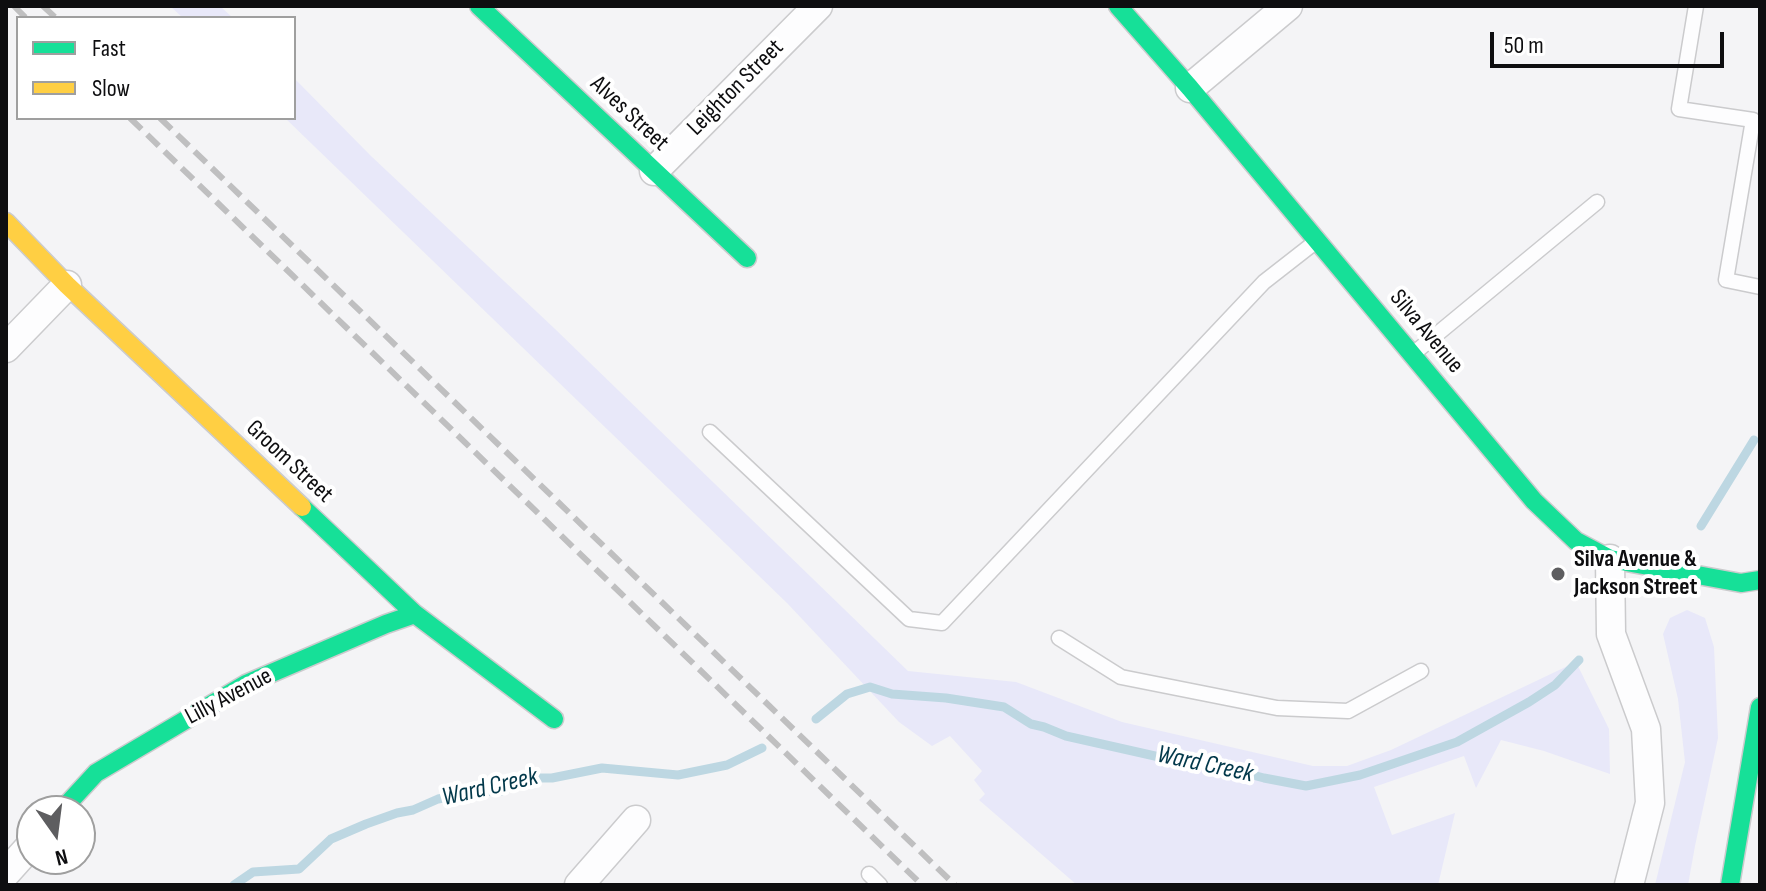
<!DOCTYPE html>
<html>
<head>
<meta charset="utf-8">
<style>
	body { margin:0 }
	#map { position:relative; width:1766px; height:891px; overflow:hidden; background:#f4f4f6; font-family:"Sofia Sans Condensed",sans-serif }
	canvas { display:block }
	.frame { position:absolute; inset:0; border:8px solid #0e0e10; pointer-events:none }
	.legend { position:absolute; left:16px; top:16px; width:280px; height:104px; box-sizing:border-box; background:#fff; border:2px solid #9f9f9f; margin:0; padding:10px 14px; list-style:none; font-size:24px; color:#0e0e10 }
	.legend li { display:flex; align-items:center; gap:16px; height:40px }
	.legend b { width:40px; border:2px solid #9f9f9f }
	.north { position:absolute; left:16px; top:795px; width:80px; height:80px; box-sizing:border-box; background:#fff; border:2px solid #9f9f9f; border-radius:50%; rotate:166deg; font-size:22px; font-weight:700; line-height:32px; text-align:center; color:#0e0e10 }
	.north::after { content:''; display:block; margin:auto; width:28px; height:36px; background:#5e5e60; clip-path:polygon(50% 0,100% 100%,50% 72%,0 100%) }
	.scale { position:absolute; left:1490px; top:32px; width:234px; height:36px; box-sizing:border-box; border:4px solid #0e0e10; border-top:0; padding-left:10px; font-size:24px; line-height:28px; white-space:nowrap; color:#0e0e10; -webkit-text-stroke:6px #fff; paint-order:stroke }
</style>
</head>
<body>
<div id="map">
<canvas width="1766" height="891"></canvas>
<div class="frame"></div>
<ul class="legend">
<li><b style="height:10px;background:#16e098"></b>Fast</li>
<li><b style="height:10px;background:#ffcf43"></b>Slow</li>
</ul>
<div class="north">N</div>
<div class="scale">50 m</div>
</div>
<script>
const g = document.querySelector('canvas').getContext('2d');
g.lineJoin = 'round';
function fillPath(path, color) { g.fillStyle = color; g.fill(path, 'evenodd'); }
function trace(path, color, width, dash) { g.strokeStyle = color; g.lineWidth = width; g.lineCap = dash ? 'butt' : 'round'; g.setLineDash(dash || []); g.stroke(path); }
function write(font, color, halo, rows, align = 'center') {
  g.font = font + ' "Sofia Sans Condensed",sans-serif'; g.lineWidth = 8; g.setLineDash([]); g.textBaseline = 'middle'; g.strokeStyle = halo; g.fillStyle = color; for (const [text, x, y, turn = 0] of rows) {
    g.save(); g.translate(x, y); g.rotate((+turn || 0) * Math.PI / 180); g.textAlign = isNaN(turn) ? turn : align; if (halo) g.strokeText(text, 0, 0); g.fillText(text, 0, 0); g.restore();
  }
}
const green = new Path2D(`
	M170 6H220L233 18H183Z
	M294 78 371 156 554 328 908 671 1016 682 1122 722 1313 766H1347L1391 750 1576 662 1609 729 1610 774 1544 751 1501 740 1476 788 1464 756 1374 787 1392 835 1455 813 1438 885H1077L979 800 985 794 974 780 982 771 950 736 932 746 899 722 787 603 285 118H294Z
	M1687 610 1705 618 1714 647 1718 738 1695 846 1688 885H1655L1685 762 1678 699 1663 634 1670 618Z`);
const stream = new Path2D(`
	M1701 526 1754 440
	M816 719 847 694 870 687 892 694 946 698 1004 707 1031 724 1044 727 1066 736 1186 763 1214 765 1264 778 1306 786 1360 775 1457 742 1529 702 1555 685 1579 660
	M234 885 253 872 299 869 331 839 366 824 397 813 413 810 438 799 477 792 502 791 527 778H552L602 768 678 775 727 765 762 748`);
const lane = new Path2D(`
	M1696 6 1679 109 1753 120 1726 280 1760 287
	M1413 354 1597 202
	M710 432 909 619 942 623 1264 282 1314 243
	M1059 638 1121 677 1277 708 1348 711 1421 671
	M869 874 880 885`);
const street = new Path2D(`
	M1190 88 1288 6
	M654 171 818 6
	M6 348 67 285
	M1610 559 1611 634 1646 729 1650 803 1629 885
	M6 873 32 844
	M579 885 636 820`);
const fast = new Path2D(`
	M479 6 747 258
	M1118 6 1190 88 1534 501 1576 541 1610 559 1741 583 1760 580
	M302 507 415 614 554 719
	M61 811 96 773 246 684 386 624 415 614
	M1730 885 1760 707`);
const slow = new Path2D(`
	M6 222 67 285 302 507`);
const rail = new Path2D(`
	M14 6 26 18
	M43 6 56 18
	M130 118 922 885
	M160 118 955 885`);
const markers = [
	[1558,574,8,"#5e5e60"]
];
const streetNames = [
	["Leighton Street",736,88,-45],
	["Alves Street",629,114,43],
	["Silva Avenue",1426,332,50],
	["Groom Street",289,462,43],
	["Lilly Avenue",229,697,-28]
];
const poiNames = [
	["Silva Avenue &",1574,560],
	["Jackson Street",1574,588]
];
const waterNames = [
	["Ward Creek",1205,765,12],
	["Ward Creek",490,788,-13]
];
fillPath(green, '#e8e8f9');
trace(stream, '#bdd7e2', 9);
trace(lane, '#cbcbcd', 17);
trace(street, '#cbcbcd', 31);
trace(fast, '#cbcbcd', 21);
trace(slow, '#cbcbcd', 21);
trace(lane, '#fdfdfe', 14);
trace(street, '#fdfdfe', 28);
trace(fast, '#16e098', 18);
trace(slow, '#ffcf43', 18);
trace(rail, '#bfbfc0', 6, [16, 8]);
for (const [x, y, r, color] of markers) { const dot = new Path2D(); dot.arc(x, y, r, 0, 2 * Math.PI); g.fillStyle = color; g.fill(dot); trace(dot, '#fff', 3); }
write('24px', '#0e0e10', '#fff', streetNames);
write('bold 24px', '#0e0e10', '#fff', poiNames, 'left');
write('italic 26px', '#02384a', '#fff', waterNames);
</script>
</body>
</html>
